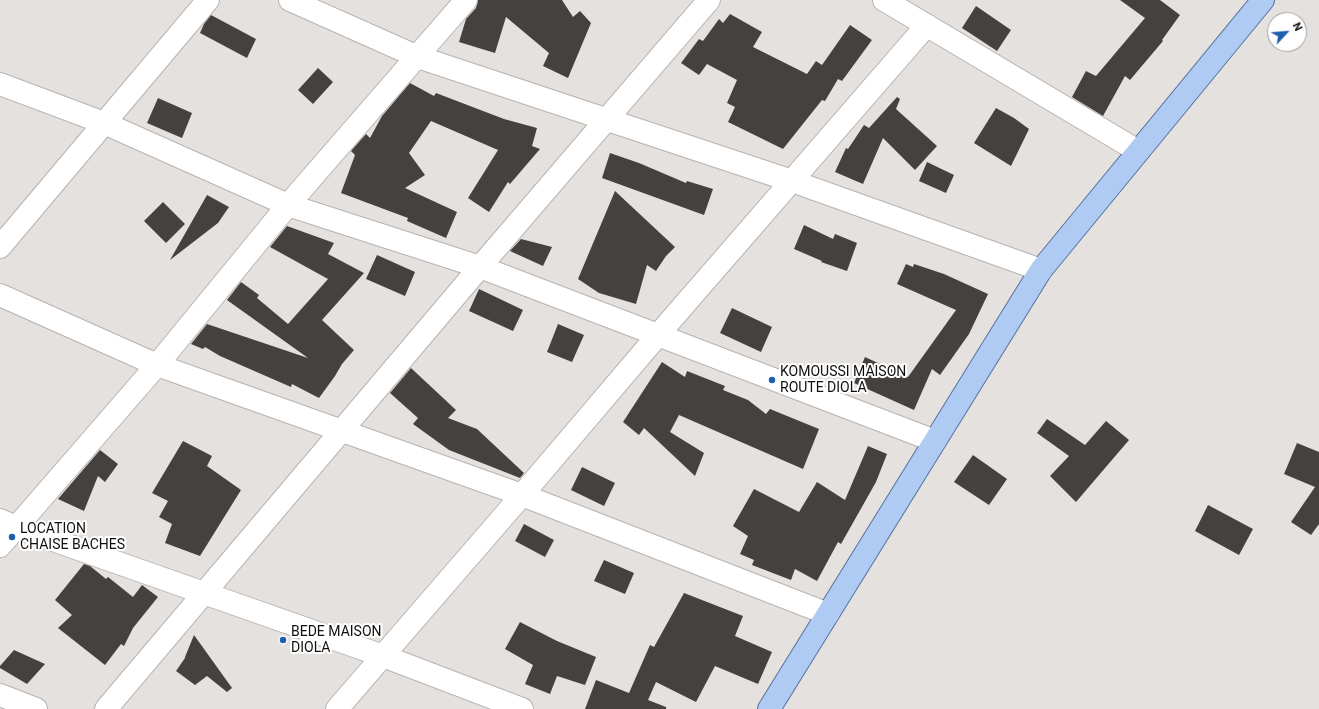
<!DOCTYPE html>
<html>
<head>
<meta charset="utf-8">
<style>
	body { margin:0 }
	#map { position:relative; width:1319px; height:709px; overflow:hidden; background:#e5e1de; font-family:Roboto,sans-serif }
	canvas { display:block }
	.north { position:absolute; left:1267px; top:12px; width:40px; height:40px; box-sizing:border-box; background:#fff; border:1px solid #9f9f9f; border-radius:50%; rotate:64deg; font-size:11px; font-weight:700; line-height:16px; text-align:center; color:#100f0e }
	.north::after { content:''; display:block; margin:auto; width:14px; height:18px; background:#1f5eaf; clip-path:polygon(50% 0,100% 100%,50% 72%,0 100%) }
</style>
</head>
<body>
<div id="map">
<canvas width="1319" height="709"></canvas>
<div class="north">N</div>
</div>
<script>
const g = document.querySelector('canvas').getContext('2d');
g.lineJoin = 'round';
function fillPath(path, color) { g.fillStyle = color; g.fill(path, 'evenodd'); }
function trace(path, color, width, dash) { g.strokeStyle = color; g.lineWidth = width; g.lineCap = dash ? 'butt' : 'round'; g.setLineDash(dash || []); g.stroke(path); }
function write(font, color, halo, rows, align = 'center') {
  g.font = font + ' Roboto,sans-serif'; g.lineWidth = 4; g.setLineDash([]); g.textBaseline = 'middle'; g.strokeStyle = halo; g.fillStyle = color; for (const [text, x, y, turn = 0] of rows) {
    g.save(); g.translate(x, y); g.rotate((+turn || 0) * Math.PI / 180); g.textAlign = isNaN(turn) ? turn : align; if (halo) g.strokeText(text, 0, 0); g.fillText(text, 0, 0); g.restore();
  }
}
const building = new Path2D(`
	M478 0H562L573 17 580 11 591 23 568 78 543 66 549 53 506 17 495 53 459 42 466 19 476 8Z
	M1120 0H1160L1180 15 1162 40 1163 41 1130 80 1125 76 1103 116 1072 97 1086 71 1096 76 1145 18Z
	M976 6 1011 30 997 51 962 28Z
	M730 14 762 32 753 47 807 74 816 61 822 65 850 25 872 40 842 81 838 79 825 101 822 100 783 149 728 122 735 107 727 103 737 80 707 64 699 75 681 63 699 39 703 41 719 19 723 23Z
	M211 15 256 39 247 58 200 33 204 24Z
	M318 68 333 82 313 104 298 90Z
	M410 83 434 96 436 93 504 119 537 128 532 146 540 149 510 184 508 182 489 212 468 198 498 150 431 121 409 153 425 175 405 188 457 212 446 238 407 221 408 218 341 193 355 155 351 151 366 134 370 138 382 116Z
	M897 97 900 99 896 109 937 146 915 170 883 138 863 184 835 172 846 148 848 149 864 125 869 128Z
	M158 98 192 113 182 138 147 123Z
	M996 108 1014 118 1029 129 1011 166 974 143Z
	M610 153 639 163 686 183 687 181 713 189 704 215 602 178Z
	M927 162 954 175 946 193 919 181Z
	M615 191 675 247 666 256 656 271 647 265 636 304 599 293 578 279Z
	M207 195 229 207 218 223 170 260Z
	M163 202 185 224 166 243 144 221Z
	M804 225 833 239 835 234 857 243 847 271 821 262 822 261 794 249Z
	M287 226 334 243 328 254 364 273 322 320 354 350 342 364 335 376 319 398 292 384 291 387 220 356 205 347 203 349 191 344 207 324 308 358 227 300 241 282 259 295 257 298 288 324 328 279 270 247Z
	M521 239 552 247 543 266 510 251Z
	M377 255 415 272 405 296 366 279Z
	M906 264 913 267 914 264 944 274 988 294 969 334 940 375 932 369 914 410 854 383 865 357 908 377 956 310 897 284Z
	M479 289 523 310 513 331 469 311Z
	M732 308 772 327 761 352 720 333Z
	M558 324 584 335 572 362 547 352Z
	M662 362 685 377 687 371 725 386 723 390 748 400 766 414 770 409 819 429 803 469 679 415 670 432 704 453 695 476 644 428 639 435 623 422Z
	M411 368 456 410 448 418 477 429 524 473 520 478 449 450 413 424 418 418 390 393Z
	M1047 419 1085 445 1106 421 1129 440 1076 502 1050 476 1069 456 1037 433Z
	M183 441 212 456 207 466 241 490 200 556 165 543 172 524 159 517 168 501 152 493Z
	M1297 443 1319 452V524L1311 535 1291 522 1315 487 1284 474Z
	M868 446 887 454 876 482 841 544 838 542 817 581 795 569 791 580 752 565 754 560 740 554 748 536 733 526 754 489 799 512 817 482 845 500Z
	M100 450 118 464 105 482 98 476 84 511 58 499Z
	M973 455 1007 479 989 505 954 482Z
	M582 467 615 483 604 506 571 490Z
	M1208 505 1253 529 1239 555 1195 531Z
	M524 524 554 540 545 557 515 541Z
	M604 560 634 573 625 594 594 581Z
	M84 564 90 566 106 579 108 577 133 597 142 585 158 597 133 628 124 646 121 644 105 665 58 628 72 615 55 600Z
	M684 593 743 616 735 636 772 652 758 684 715 666 696 702 656 682 648 700 666 707V709H585L596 680 629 693 650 645 654 647Z
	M520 622 557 641 596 657 585 685 557 676 550 694 525 684 533 665 505 649Z
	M194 635 232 688 227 692 207 676 195 685 176 671 185 658V657Z
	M14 650 45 664 27 684 0 668V666Z`);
const street = new Path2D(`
	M884 0 1138 151
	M0 84 104 123 288 205 480 267 935 441
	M0 247 208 0
	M0 295 157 365 522 495 828 614
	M0 520 16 527 383 656 522 709
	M0 546 157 365 288 205 466 0
	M0 695 36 709
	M106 709 480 267 709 0
	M337 709 522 495 658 335 927 25`);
const secondary = new Path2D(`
	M290 0 418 57 792 181 1041 270`);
const primary = new Path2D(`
	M769 709 1041 270 1263 0`);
const markers = [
	[772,380,4,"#1f5eaf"],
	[12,537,4,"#1f5eaf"],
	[283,640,4,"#1f5eaf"]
];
const poiNames = [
	["KOMOUSSI MAISON",780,372],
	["ROUTE DIOLA",780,388],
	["LOCATION",20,529],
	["CHAISE BACHES",20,545],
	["BEDE MAISON",291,632],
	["DIOLA",291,648]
];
fillPath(building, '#44413f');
trace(street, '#b7b3b1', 24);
trace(secondary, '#b7b3b1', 24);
trace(primary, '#54729e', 24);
trace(street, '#fff', 22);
trace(secondary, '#fff', 22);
trace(primary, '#afcbf3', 22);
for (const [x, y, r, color] of markers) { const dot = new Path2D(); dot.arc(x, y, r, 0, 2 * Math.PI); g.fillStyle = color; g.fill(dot); trace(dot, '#fff', 1.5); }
write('14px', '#100f0e', '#fff', poiNames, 'left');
</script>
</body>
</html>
